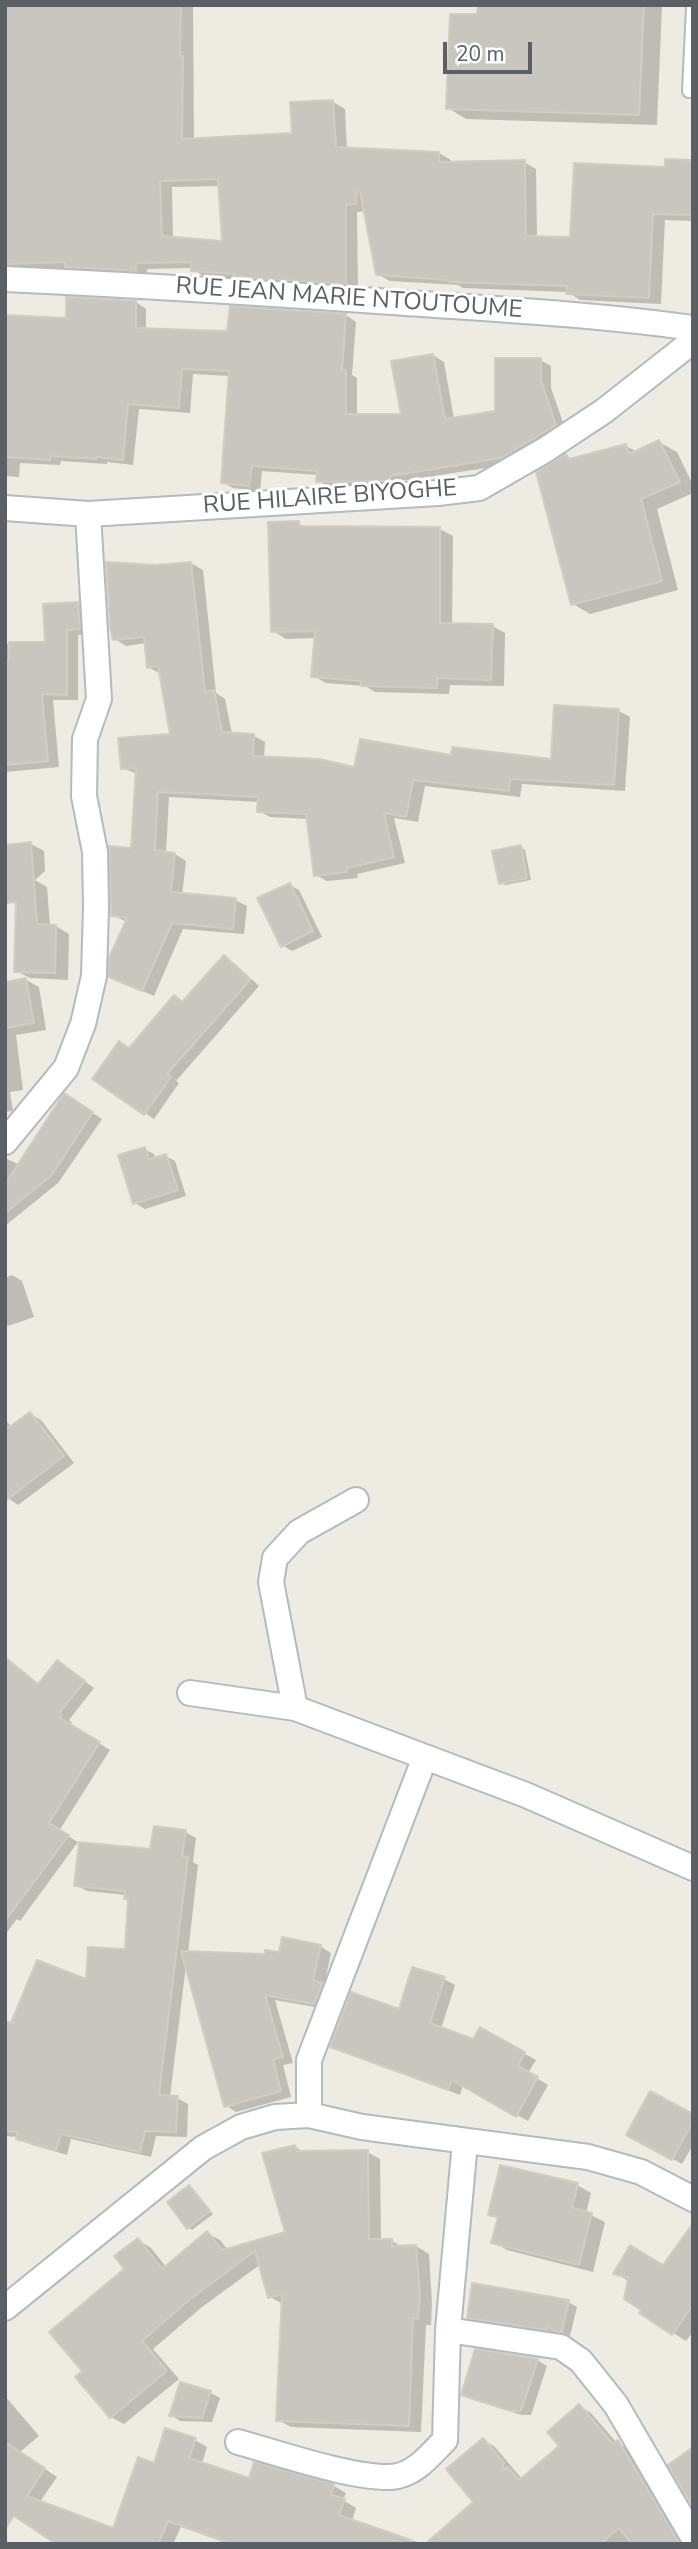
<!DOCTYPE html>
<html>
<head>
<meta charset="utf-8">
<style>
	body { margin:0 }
	#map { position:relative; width:698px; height:2549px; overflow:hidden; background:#eeebe3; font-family:"Nunito Sans",sans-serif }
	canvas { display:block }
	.frame { position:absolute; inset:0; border:7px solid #5b6064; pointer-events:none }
	.scale { position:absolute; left:443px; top:42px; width:89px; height:32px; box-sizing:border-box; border:4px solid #5b6064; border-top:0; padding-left:9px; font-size:21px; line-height:24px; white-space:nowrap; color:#5b6064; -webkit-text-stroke:5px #fff; paint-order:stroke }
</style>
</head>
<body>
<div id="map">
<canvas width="698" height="2549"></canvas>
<div class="frame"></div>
<div class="scale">20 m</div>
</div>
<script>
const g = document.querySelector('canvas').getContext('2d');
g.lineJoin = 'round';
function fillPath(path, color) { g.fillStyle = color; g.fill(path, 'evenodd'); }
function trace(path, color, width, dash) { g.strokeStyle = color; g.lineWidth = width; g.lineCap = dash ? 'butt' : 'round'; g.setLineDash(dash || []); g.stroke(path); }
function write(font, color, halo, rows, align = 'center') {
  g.font = font + ' "Nunito Sans",sans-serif'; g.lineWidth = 6; g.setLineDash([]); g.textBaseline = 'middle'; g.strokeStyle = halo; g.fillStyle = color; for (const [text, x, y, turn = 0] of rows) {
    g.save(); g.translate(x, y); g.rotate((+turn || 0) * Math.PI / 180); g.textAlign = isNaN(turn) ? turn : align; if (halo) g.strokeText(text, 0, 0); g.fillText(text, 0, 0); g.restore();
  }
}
const shadow = new Path2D(`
	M5 5H193L194 140 293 134 333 102 345 109 347 150 439 153 451 160V163L524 162 536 169 537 238 571 239 666 169 693 162V221L665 220 661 304 580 300 568 292 463 288 458 285 390 281 377 274 366 211 357 212 358 290 248 283 242 279 204 277 193 268 147 269 148 277 79 273 70 268 5 270ZM221 186 223 243 173 239 172 187Z
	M479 5H662L657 125 466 119 448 108 479 16Z
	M136 302 146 309V330L229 333 346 315 356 322 352 375 357 378V416H403L433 355 444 362 454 419 497 412 540 360 551 366V388L566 431 512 464 401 481V486L329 487 318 481V475L262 471 260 491 233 488 222 482 230 376 193 374 190 413 139 409 133 465 107 462V464L61 461 60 465 20 463 19 477 5 476V317L67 320Z
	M659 442 677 452 693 485V493L657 509 678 590 590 614 573 604 567 456 574 460 626 446 637 452Z
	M298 523 307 528 440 529 453 536 452 625 492 626 505 633 504 686 450 685 449 694 375 692 365 686 326 683 313 676 316 638 286 639 273 631Z
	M191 563 203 570 216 693 225 699 232 734 254 736 265 742 264 758 355 769 452 757 553 761 619 711 630 717 625 791 522 784 520 797 425 786 418 822 394 818 405 863 357 874 358 878 327 881 316 875 309 819 270 817 259 811V802L169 797 166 853 175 854 186 861 182 895 235 900 247 906 244 934 183 929 154 996 122 982 127 922 112 915 133 850 138 774 122 768 172 735 161 674 148 667 146 643 126 646 115 639 157 567Z
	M78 604 89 610 91 634 78 635V700H53L59 767 5 772V644H47Z
	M31 844 44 851 45 871 35 880 47 887 50 926H56L69 934 68 980 30 978 16 971 18 894 5 906V846Z
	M520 847 525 850 531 880 505 885 500 882Z
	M290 885 299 890 322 937 292 951 282 945Z
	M225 958 234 963 259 986 176 1081 179 1083 154 1119 145 1113 130 1049 174 998 183 1003Z
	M26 980 39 987 46 1030 16 1035 23 1090 10 1092 13 1111 5 1112V984Z
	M82 1106 102 1119 58 1183 5 1226V1158L20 1165Z
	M144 1149 154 1154 156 1159 165 1156 175 1161 186 1196 145 1209 135 1203Z
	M12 1275 22 1281 34 1317 8 1326 5 1324V1278Z
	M30 1414 41 1420 74 1463 18 1505 5 1496V1419L12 1428Z
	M8 1661 40 1685 58 1662 94 1688 69 1720 72 1723 69 1725 110 1750 59 1831 78 1842 20 1921 17 1919 5 1935V1664Z
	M185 1832 196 1838 193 1862 198 1865 188 1953 280 1954 320 1946 331 1953 324 1986 333 1991 326 2009 275 2000 293 2063 283 2065 291 2097 236 2112 225 2105 186 1965 170 2097 177 2098 188 2104 187 2137 156 2136 151 2157 71 2139 67 2155 29 2144 18 2137 5 2136V2023L12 2025 88 1982 126 1951 129 1900 126 1895 87 1891 76 1885 152 1851Z
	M444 1979 455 1985 441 2029 474 2041 480 2029 536 2060 528 2073 548 2085 528 2121 463 2085 460 2095 343 2052 332 2046 400 2011Z
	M693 2116V2145L682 2164 629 2134Z
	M295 2147 304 2152H367L380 2159 381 2241H392L403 2247 416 2246 429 2254 432 2303 431 2325H426L421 2432 291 2427 278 2420 283 2304 270 2297 261 2264 202 2307 153 2349 179 2379 124 2424 111 2417 84 2372 138 2240 151 2248 167 2268 207 2233 220 2240 228 2250 288 2234Z
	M577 2185 591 2193 586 2213 605 2222 593 2272 507 2250 493 2242 499 2219 490 2214Z
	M189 2187 213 2214 192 2230 188 2227Z
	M693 2251V2332L686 2341 642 2313 644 2309 628 2281 615 2273 664 2267Z
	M568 2302 577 2307 570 2336 557 2331 556 2334 478 2322 469 2317Z
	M537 2360 547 2366 531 2415H522L473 2400 463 2394Z
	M181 2384 211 2393 220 2398 212 2422 180 2421 171 2415Z
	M5 2396 39 2436 20 2452 57 2477 39 2503 114 2530 155 2465 195 2440 207 2447 202 2464 250 2480 255 2464 334 2486 346 2493 343 2500 356 2508 352 2521 424 2544H229L181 2527 173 2544H59L5 2508Z
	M579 2406 591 2413 617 2443 630 2449 687 2544H434L475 2502 483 2440 495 2447 522 2479 561 2446Z`);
const building = new Path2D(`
	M5 5H181L180 56H183L182 139 292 133 290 102 333 100 336 147 439 152V162L525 160 526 236 570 237 574 163 665 167V159L693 160V215L653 214 649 298 566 294 567 286 449 282V280L376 275 360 191H357L356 204 346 205V284L234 277V274L191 271V262L136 263V271L65 267V262L5 264ZM218 179 222 241 162 236 160 181Z
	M478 5H644L639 115 446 109 450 14H477Z
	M66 297 136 301V328L227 331 230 306 346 314 342 371 346 370V414H401L391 361 433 354 445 419 495 411V358H541V380L556 425 501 458 390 476V481L316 482 317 471 252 466 249 486 221 483 229 371 182 369 179 408 128 404 123 460 96 457V459L50 456V460L5 457V315L66 318Z
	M659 440 680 482 641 499 662 581 571 605 536 472 566 454 569 459 626 444 629 454Z
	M299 521V526L440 527V623L493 624 491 680 437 678V688L361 686V681L311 677 315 631 271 632 268 522Z
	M106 562 157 565 191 562 205 692 214 690 222 732 254 734 253 756 319 759 354 767 360 739 451 755 452 747 551 759 554 705 619 709 614 785 510 779 509 791 413 780 406 817 384 813 394 857 347 868V872L314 876 306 814 257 812 258 797 158 792 155 850 175 853 171 892 236 898 233 929 172 923 142 991 109 977V958L127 918 111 916 109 846 131 848 136 768 121 769 118 738 170 734 158 666 147 668 144 637 113 640 110 627Z
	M78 602 80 629 67 630V695L42 694 48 761 5 765V660H9V642H45L43 604Z
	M31 842 37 924 56 925 55 973 14 972 16 902 5 903V845Z
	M521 845 527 878 499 884 492 851Z
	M290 883 313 931 281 947 257 898Z
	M224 955 250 980 167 1074 171 1077 144 1115 92 1079 119 1041 129 1048 174 995 182 1002Z
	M26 978 34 1023 5 1028V982Z
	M64 1093 93 1112 51 1176 5 1213V1184Z
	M145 1147 149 1159 166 1154 178 1190 133 1204 118 1155Z
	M30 1412 64 1456 5 1501V1430Z
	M5 1657 38 1684 57 1660 85 1681 59 1713 62 1715 60 1718 100 1742 49 1823 69 1835 5 1921Z
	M154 1826 186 1830 182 1856 188 1857 159 2095 178 2096 176 2132 145 2131 140 2152 61 2134 56 2150 16 2139 18 2132 5 2131V2021L11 2023 37 1960 86 1979 88 1947 125 1949 128 1899H124L125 1891 74 1886 79 1842 150 1849Z
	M282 1937 321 1945 313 1980 323 1983 314 2004 265 1995 283 2057 273 2059 281 2091 224 2107 181 1951 265 1954V1950L279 1952Z
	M412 1967 445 1977 430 2023 473 2039 480 2027 525 2052 518 2066 538 2077 516 2117 452 2080 448 2090 330 2047 351 1992 399 2009Z
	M650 2091 693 2114V2121L672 2160 626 2135Z
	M295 2145 297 2151 368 2150 369 2239H392V2246L416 2245 420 2295 418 2319 413 2318 409 2426 276 2421 282 2294 268 2298 255 2251 189 2300 142 2341 167 2371 110 2418 75 2377 82 2371 49 2332 124 2269 114 2256 138 2238 162 2269 207 2231 222 2250 285 2232 262 2153Z
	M500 2165 578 2183 572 2208 592 2213 579 2265 491 2243 498 2217 488 2215Z
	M189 2185 210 2211 187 2229 167 2202Z
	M693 2223V2305L672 2335 639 2313 641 2310 624 2299 628 2278 613 2274 630 2245 663 2265Z
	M472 2283 569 2300 562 2332 554 2331 548 2326 547 2330 467 2318Z
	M475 2349 538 2359 521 2411H511L461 2395Z
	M180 2382 211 2391 202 2418 169 2416Z
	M579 2404 613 2444 618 2440 680 2544H632L619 2528 600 2544H425L473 2502 446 2469 483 2438 504 2463 501 2472 507 2467 519 2480 559 2446 547 2432Z
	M165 2428 196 2438 189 2458 249 2478 254 2462 334 2484 331 2495 345 2499 339 2515 411 2540V2544H234L168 2521 158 2544H56L14 2516 5 2529V2442L45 2468 27 2496 113 2528 138 2457 154 2463Z
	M693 2447V2507L668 2465Z`);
const service = new Path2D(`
	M689 91 693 7`);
const minor = new Path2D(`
	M5 279C134 285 263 293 392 302 492 309 593 314 693 328
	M5 508 88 514 438 493 479 488 545 450 604 411 693 341
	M5 1142 66 1068 83 1024 94 976 96 907 95 852 84 796 85 739 99 699 88 514
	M190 1693 295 1708 526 1795 693 1868
	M295 1708 271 1582 275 1558 299 1532 356 1500
	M309 2115V2060L425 1757
	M5 2308 203 2148 241 2127 275 2117 309 2115 362 2127 588 2157 641 2172 693 2199
	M448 2330 561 2347 581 2361 616 2405 693 2537
	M238 2442C275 2452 364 2483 398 2476 418 2471 431 2454 445 2440L448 2330 465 2142`);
const streetNames = [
	["RUE JEAN MARIE NTOUTOUME",349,299,4],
	["RUE HILAIRE BIYOGHE",330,498,-4]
];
fillPath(shadow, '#0003');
fillPath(building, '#c9c6c0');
trace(building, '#d3cdc1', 2);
trace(service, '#b6b9be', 16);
trace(minor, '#b6b9be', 28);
trace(service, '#fff', 12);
trace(minor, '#fff', 24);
write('24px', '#5b6064', '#fff', streetNames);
</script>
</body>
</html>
